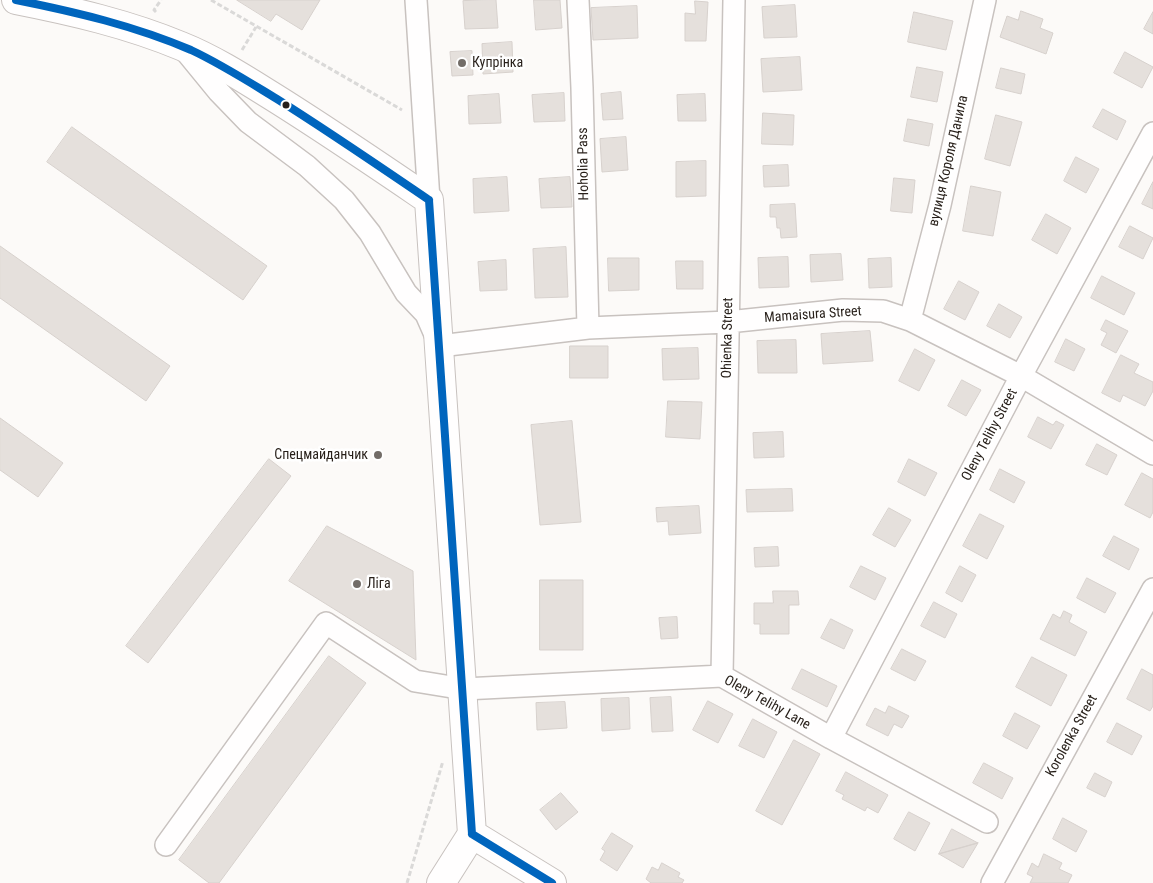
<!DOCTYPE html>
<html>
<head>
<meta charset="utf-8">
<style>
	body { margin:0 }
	canvas { display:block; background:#fcfaf8 }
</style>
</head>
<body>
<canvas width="1153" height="883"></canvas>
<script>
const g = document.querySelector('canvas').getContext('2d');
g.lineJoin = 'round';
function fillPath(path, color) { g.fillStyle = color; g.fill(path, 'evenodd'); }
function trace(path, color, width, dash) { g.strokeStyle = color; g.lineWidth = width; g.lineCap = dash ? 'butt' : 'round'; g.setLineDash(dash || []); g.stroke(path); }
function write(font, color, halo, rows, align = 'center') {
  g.font = font + ' "Roboto Condensed",sans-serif'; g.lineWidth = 5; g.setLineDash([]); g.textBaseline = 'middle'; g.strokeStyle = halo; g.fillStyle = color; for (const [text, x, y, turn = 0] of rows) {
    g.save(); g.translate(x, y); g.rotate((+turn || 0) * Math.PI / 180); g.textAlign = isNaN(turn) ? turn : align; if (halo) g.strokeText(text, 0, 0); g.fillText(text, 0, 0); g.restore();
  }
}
const building = new Path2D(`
	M237 0H320L302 30 276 14 271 21Z
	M496 0 498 28 465 29 463 1Z
	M534 0H560L562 28 536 30Z
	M695 1 708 2 706 41H685V13L695 14Z
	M795 5 797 37 764 38 762 7Z
	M637 6 638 38 593 40 591 8Z
	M1021 11 1043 19 1040 28 1053 33 1046 54 1000 37 1007 16 1018 20Z
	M914 12 953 21 946 50 908 42Z
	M1153 12V34L1144 29Z
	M512 42 513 72 483 74 482 44Z
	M472 51 473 75 452 76 450 52Z
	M1125 52 1153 67 1142 88 1114 73Z
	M800 57 802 90 763 92 761 59Z
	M917 67 943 72 937 102 911 97Z
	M1001 68 1025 74 1021 94 996 88Z
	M621 92 623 119 603 120 601 94Z
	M564 93 565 121 534 122 532 95Z
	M499 94 501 123 469 124 468 96Z
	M705 94 706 121H678L677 95Z
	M1103 109 1126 121 1117 140 1093 127Z
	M763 113 794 115 793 145 762 144Z
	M996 115 1022 122 1010 166 985 159Z
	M908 119 933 124 929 146 904 141Z
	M72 127 267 266 243 300 47 162Z
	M626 137 628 170 602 172 600 139Z
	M1076 157 1099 169 1086 193 1064 181Z
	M706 161V196L676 197V162Z
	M788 165 789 186 764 187 763 166Z
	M507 177 509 211 474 213 473 179Z
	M570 177 572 207 541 208 539 179Z
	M894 178 915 180 912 213 891 211Z
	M1153 182V209L1142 204Z
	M971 186 1001 192 993 236 963 231Z
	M795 204 797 237 781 238 780 228H777L776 217H770V205Z
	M1046 214 1071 228 1057 254 1032 240Z
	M1130 226 1153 238 1143 259 1119 247Z
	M0 246 170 366 146 401 0 298Z
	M566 247 568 297 535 298 533 249Z
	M841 254 843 280 811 282 810 255Z
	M788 257 789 287 759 288 758 258Z
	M608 258H639V290L609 291Z
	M891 258 892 287 869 288 868 259Z
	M506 260 507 290 480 291 478 262Z
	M676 261H703V289H677Z
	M1102 276 1135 293 1124 315 1091 298Z
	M959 281 979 292 965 320 944 309Z
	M999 304 1022 317 1010 338 987 326Z
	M1106 320 1128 331 1116 353 1101 345 1107 333 1101 330Z
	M870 331 873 361 823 364 821 334Z
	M1066 339 1085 349 1074 371 1055 362Z
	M796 340 797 373H758L757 341Z
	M570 346H608V378H570Z
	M698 348 699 379 663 380 662 349Z
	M915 349 935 360 919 391 899 381Z
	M1121 355 1139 364 1134 373 1153 382V391L1145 406 1123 395 1120 402 1102 393Z
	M962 380 981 390 966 416 948 406Z
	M668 401 702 402 700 439 666 437Z
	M1038 417 1053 425 1056 421 1064 425 1051 449 1028 437Z
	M0 418 63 463 38 497 0 470Z
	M572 421 581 522 540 525 531 425Z
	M783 432 784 457 754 458 753 433Z
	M1097 444 1117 455 1107 475 1086 465Z
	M269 459 291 476 148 663 126 646Z
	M909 459 937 473 925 496 898 482Z
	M1000 469 1025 482 1014 503 990 490Z
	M1142 473 1153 479V512L1150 518 1125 505Z
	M792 489 793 511 747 512 746 490Z
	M699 506 701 533 669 535 668 521 657 522 656 508Z
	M889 508 911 520 895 547 873 535Z
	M980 514 1004 526 987 559 963 546Z
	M327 526 413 571 416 660 289 581Z
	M1114 536 1139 549 1129 570 1103 556Z
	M778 547 779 566 755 567 754 548Z
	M861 566 886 578 875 600 850 587Z
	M960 566 976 575 962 602 946 593Z
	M1087 578 1116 593 1105 613 1077 598Z
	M540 580H583V650H540Z
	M773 591H798L799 605H789V634H760V624H754V603H773Z
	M934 602 957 614 945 638 921 626Z
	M1064 611 1072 615 1069 622 1087 632 1075 656 1040 639 1053 614 1060 618Z
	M677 617 678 638 661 639 659 618Z
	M831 619 853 630 844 649 821 638Z
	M902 649 926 661 915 681 891 669Z
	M329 656 366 683 219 883H209L179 860Z
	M1032 657 1067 675 1051 706 1016 687Z
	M802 669 837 686 827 707 792 689Z
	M1142 669 1153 675V706L1150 711 1127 699Z
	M671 697 673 731 652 732 650 698Z
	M629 698 630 729 602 731 601 699Z
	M708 701 733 714 718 743 693 730Z
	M565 702 567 728 537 730 536 703Z
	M889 706 909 716 902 728 894 724 888 736 866 725 875 708 885 713Z
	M1015 713 1040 726 1027 749 1003 736Z
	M753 719 777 732 764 758 739 746Z
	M1117 723 1142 736 1132 755 1107 742Z
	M794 740 820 754 782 825 756 811Z
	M984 763 1013 778 1002 799 973 783Z
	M846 772 888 795 878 813 867 807 865 811 842 799 844 795 836 791Z
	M1095 773 1112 782 1105 797 1087 788Z
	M561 793 578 812 556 830 540 810Z
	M909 812 930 823 915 851 894 839Z
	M1063 818 1087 831 1076 852 1053 839Z
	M952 829 978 843 939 854Z
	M612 833 633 846 617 871 600 860 605 851 602 849Z
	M978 843 963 868 939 854Z
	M1044 854 1062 863 1059 869 1072 875 1068 883H1030L1033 877 1027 874 1032 863 1038 867Z
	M662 863 680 873 678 877 684 880 682 883H651L646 879 652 867 658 870Z`);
const path = new Path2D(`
	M211 0 402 110
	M156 12 154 10 161 0
	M242 50 256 27
	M407 883 443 761`);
const minor = new Path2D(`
	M416 0 429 200
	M578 0 582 88 588 328
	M183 48 219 92 248 122 307 166 344 200 370 233 406 293 426 314 440 346 588 328 728 322 843 310 883 311 910 320 1021 376 1153 454
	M910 320 940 205 985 0
	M722 676 734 0
	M722 676 831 738 987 822
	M831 738 1021 376 1153 133
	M166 845 326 623 415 681 464 689 722 676
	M992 883 1153 589`);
const major = new Path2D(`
	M16 0C72 11 128 24 181 46 211 58 240 76 267 93 322 127 376 164 429 200L472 834
	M472 834 552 883
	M441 883 472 834`);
const bus1 = new Path2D(`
	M16 0C76 12 135 26 191 50 221 64 249 82 277 99 328 131 379 166 429 200
	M429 200 472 834
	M472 834 552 883`);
const markers = [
	[462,63,5,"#726c67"],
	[286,105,4.5,"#271f19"],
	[378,455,5,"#726c67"],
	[357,584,5,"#726c67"]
];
const poiNames = [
	["Купрінка",472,63],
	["Спецмайданчик",368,455,"right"],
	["Ліга",367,584]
];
const streetNames = [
	["вулиця Короля Данила",949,161,-77],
	["Hoholia Pass",584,164,-91],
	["Mamaisura Street",813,315,-4],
	["Ohienka Street",728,338,-89],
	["Oleny Telihy Street",990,435,-62],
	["Oleny Telihy Lane",767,703,29],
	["Korolenka Street",1072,736,-61]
];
fillPath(building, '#e5e0dc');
trace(building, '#d7d1cd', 1);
trace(minor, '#c8c2bf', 24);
trace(major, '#c8c2bf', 30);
trace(path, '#dad9d8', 3, [5, 2.5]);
trace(minor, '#fffefe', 21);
trace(major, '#fffefe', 28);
trace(bus1, '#0065bd', 8);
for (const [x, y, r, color] of markers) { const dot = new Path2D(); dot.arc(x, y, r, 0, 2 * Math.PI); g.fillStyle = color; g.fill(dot); trace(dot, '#fff', 2); }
write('14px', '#271f19', '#fff', poiNames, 'left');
write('14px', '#271f19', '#fff', streetNames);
</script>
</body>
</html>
